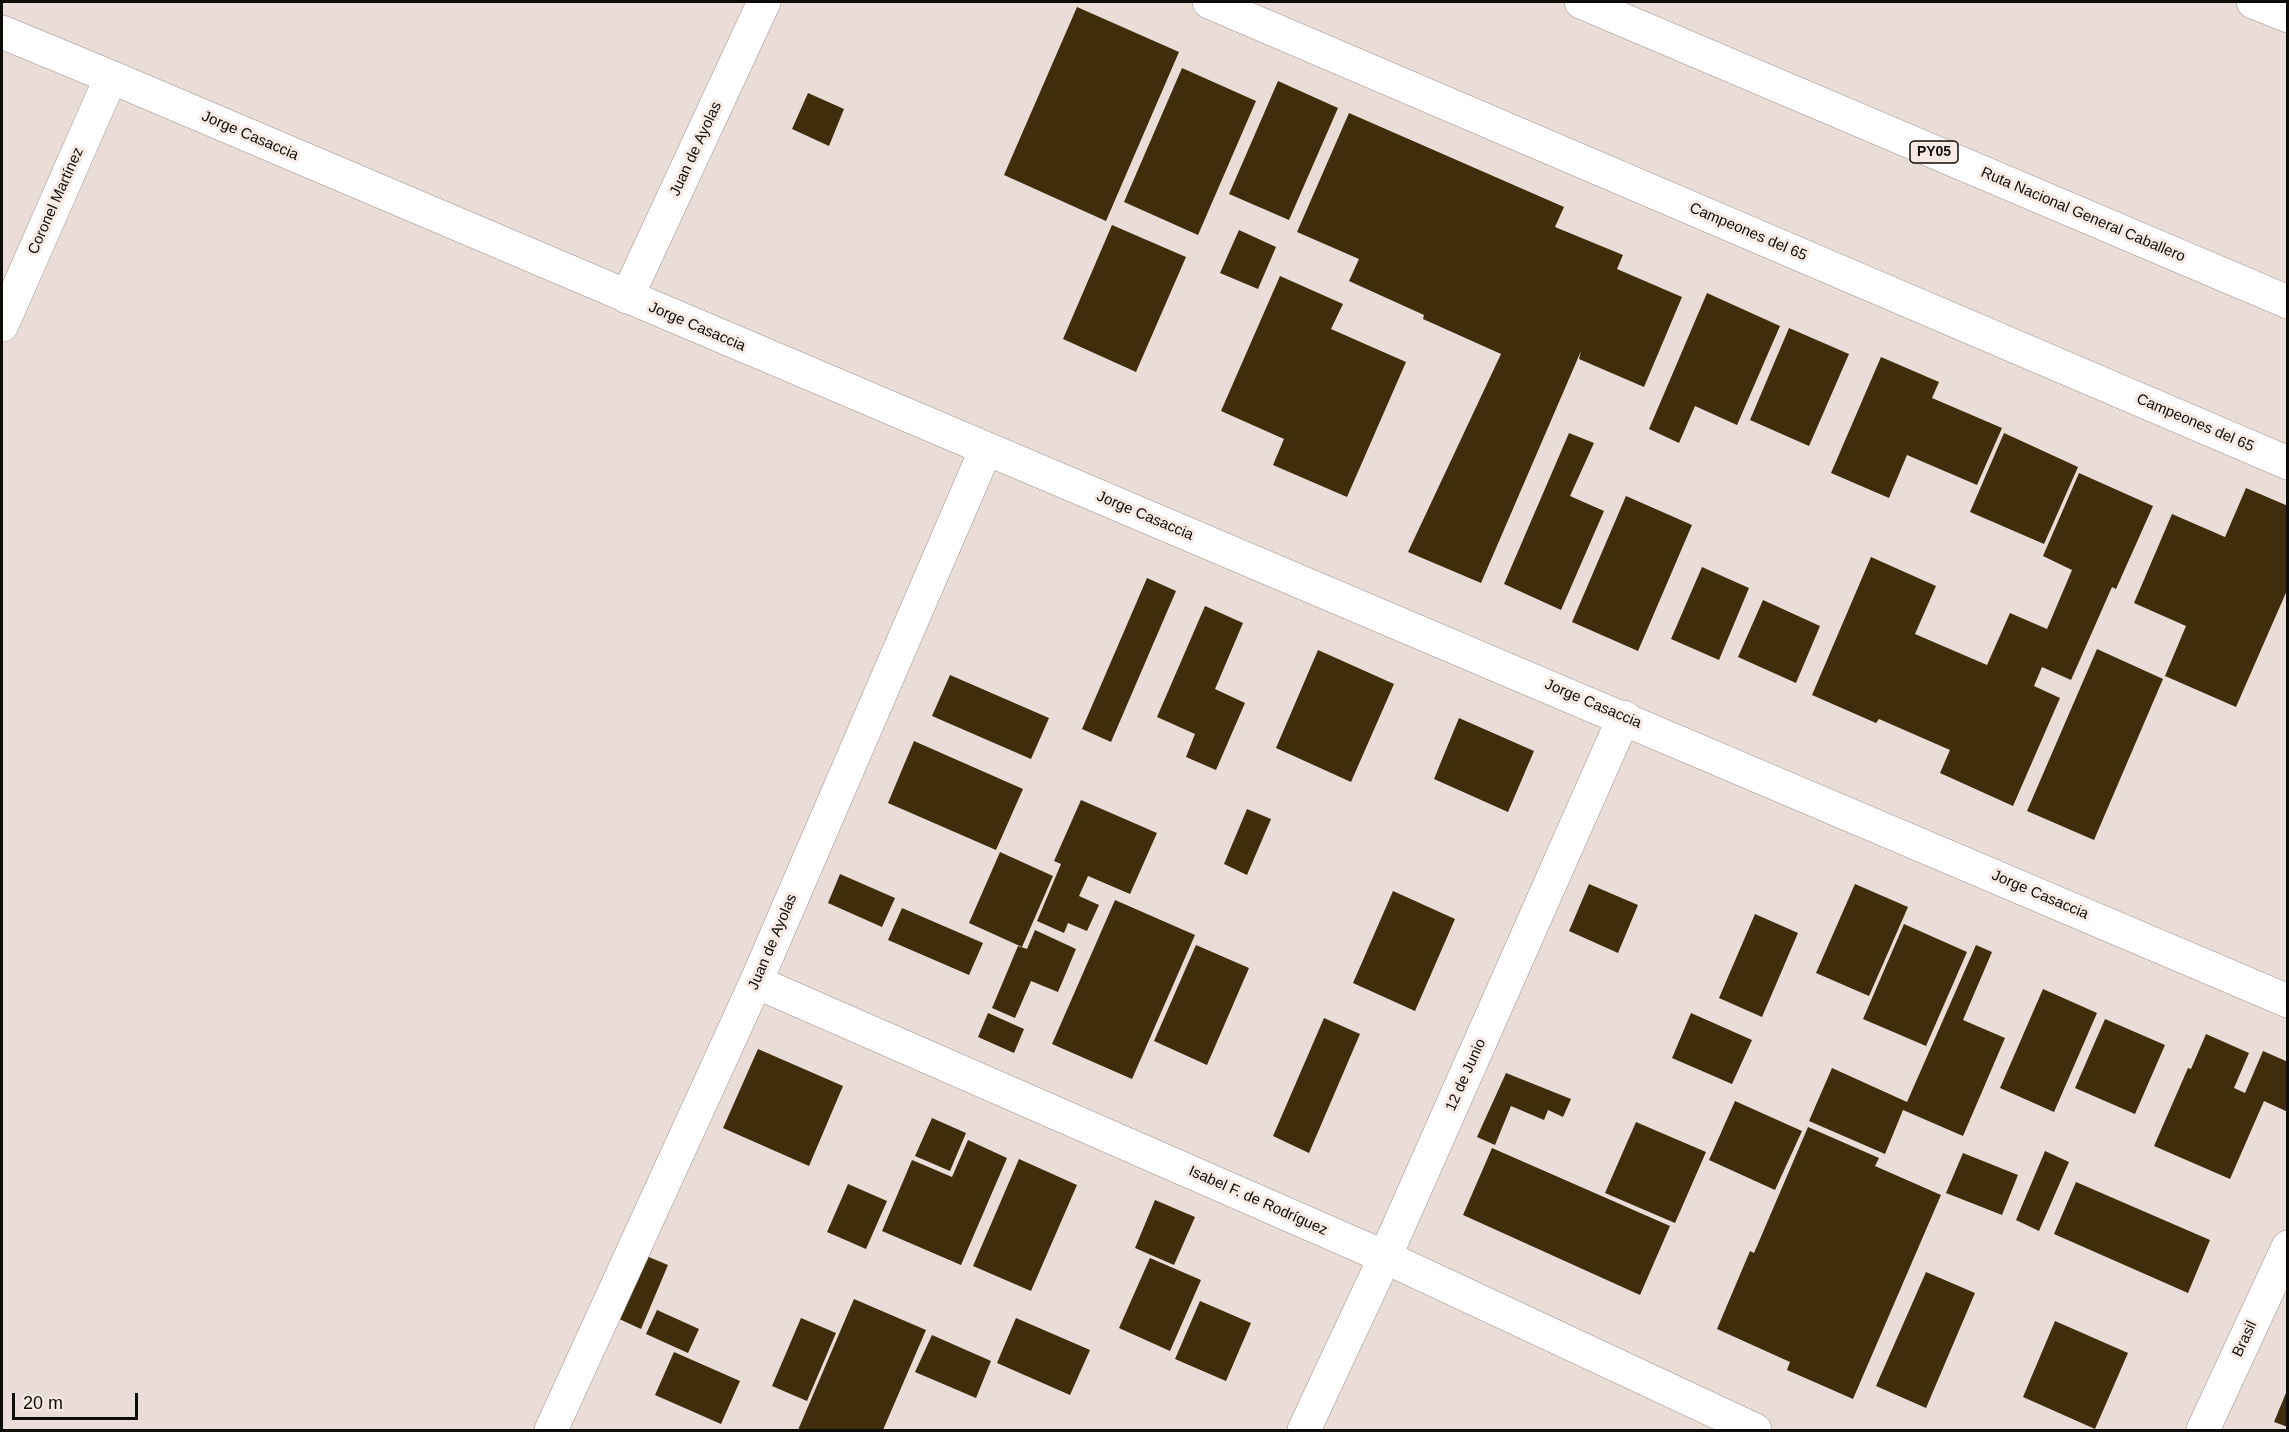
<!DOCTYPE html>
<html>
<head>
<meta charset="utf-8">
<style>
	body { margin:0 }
	#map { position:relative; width:2289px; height:1432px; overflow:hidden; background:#eaddd7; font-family:Helvetica,sans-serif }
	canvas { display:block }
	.frame { position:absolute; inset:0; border:3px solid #0f0b09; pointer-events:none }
	.scale { position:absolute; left:12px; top:1393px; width:126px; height:27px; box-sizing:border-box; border:3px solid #0f0b09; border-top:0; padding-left:8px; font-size:18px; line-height:21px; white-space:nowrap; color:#0f0b09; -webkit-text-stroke:4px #f7eae4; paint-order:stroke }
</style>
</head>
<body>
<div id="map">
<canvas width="2289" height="1432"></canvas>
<div class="frame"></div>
<div class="scale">20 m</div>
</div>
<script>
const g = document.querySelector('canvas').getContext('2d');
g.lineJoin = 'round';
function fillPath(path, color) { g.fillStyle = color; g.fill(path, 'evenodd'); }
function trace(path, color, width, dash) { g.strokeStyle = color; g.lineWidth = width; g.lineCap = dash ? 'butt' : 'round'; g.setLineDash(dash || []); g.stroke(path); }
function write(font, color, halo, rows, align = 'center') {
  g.font = font + ' Helvetica,sans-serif'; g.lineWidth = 6; g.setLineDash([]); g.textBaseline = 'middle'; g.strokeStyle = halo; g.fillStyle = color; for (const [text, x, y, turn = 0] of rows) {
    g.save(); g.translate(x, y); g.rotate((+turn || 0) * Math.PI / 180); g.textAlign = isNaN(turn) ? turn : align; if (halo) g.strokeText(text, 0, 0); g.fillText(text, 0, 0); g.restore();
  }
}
const building = new Path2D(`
	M1077 7 1179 52 1106 221 1004 175Z
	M1182 68 1256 101 1198 235 1124 202Z
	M1278 81 1338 108 1289 220 1229 194Z
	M808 93 844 109 829 146 792 129Z
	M1349 113 1564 207 1555 227 1623 255 1617 269 1682 297 1644 387 1579 359 1581 351 1481 583 1408 552 1501 354 1423 319 1424 315 1349 281 1359 259 1297 232Z
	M1112 225 1186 257 1136 372 1063 339Z
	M1239 230 1276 247 1258 289 1220 273Z
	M1280 276 1343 304 1331 329 1406 362 1347 497 1273 465 1284 439 1221 411Z
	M1707 293 1780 326 1737 425 1695 406 1679 443 1649 429Z
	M1789 328 1849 354 1809 446 1750 420Z
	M1881 357 1939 382 1932 398 2002 428 1977 485 1907 455 1889 498 1831 473Z
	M1569 433 1594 443 1570 496 1604 511 1561 610 1504 584Z
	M2004 433 2078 467 2044 544 1970 512Z
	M2079 473 2153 506 2116 589 2112 587 2071 680 2042 667 2034 686 2060 698 2013 806 1940 773 1950 750 1879 719 1876 723 1812 695 1871 557 1936 586 1915 634 1987 665 2010 613 2047 629 2072 570 2043 556Z
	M2246 488 2288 506V588L2236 707 2165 676 2186 626 2134 603 2172 514 2225 537Z
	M1626 496 1692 525 1638 651 1572 622Z
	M1702 567 1749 588 1719 660 1671 639Z
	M1147 578 1176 591 1111 742 1082 729Z
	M1763 600 1820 626 1796 683 1738 657Z
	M1205 606 1243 623 1215 689 1245 703 1216 770 1186 757 1195 734 1157 717Z
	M2097 649 2163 679 2094 840 2027 811Z
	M1318 650 1394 684 1351 782 1276 748Z
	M950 675 1049 718 1031 759 932 716Z
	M1459 718 1534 751 1508 812 1434 779Z
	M914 741 1023 789 996 850 888 803Z
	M1081 800 1157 833 1130 894 1088 876 1079 896 1099 905 1087 931 1068 923 1064 933 1037 921 1061 864 1054 861Z
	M1247 809 1271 819 1247 875 1224 864Z
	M1000 852 1053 876 1022 947 969 923Z
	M840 874 895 898 882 927 828 903Z
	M1589 884 1638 905 1618 953 1569 931Z
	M1855 884 1908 907 1869 996 1816 973Z
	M1393 891 1455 919 1415 1011 1353 983Z
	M1115 900 1195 935 1132 1079 1052 1044Z
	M902 908 983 943 969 975 888 940Z
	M1755 914 1798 933 1762 1017 1719 998Z
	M1904 924 1967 952 1926 1046 1863 1019Z
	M1035 930 1076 949 1058 992 1031 981 1015 1018 992 1008 1018 946 1027 949Z
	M1196 945 1249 968 1207 1065 1154 1041Z
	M1976 945 1992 952 1963 1020 2005 1038 1963 1136 1903 1110 1885 1154 1809 1121 1832 1068 1907 1102Z
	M2043 989 2097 1013 2054 1112 2000 1088Z
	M988 1013 1024 1029 1014 1053 978 1037Z
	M1691 1013 1752 1040 1732 1084 1672 1058Z
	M1324 1018 1360 1034 1309 1153 1273 1136Z
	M2105 1019 2165 1045 2135 1114 2075 1088Z
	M2206 1034 2249 1053 2234 1088 2245 1093 2263 1051 2288 1062V1112L2264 1101 2230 1179 2154 1146 2188 1068 2191 1069Z
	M758 1049 843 1086 809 1166 723 1128Z
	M1506 1073 1571 1099 1563 1117 1548 1110 1544 1120 1511 1106 1495 1145 1477 1137Z
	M1735 1101 1802 1131 1775 1190 1709 1160Z
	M932 1118 966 1133 950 1171 915 1156Z
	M1636 1122 1706 1152 1675 1223 1605 1193Z
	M1808 1127 1879 1158 1875 1166 1941 1195 1853 1399 1787 1370 1790 1362 1717 1329 1750 1251 1754 1253Z
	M968 1140 1007 1158 961 1265 882 1231 912 1160 952 1177Z
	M1492 1148 1670 1226 1640 1295 1463 1215Z
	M2045 1151 2069 1162 2039 1231 2016 1220Z
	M1963 1153 2018 1175 2002 1215 1946 1193Z
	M1019 1159 1077 1185 1031 1291 973 1266Z
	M2076 1182 2210 1240 2188 1293 2054 1234Z
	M848 1184 887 1201 866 1249 827 1232Z
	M1155 1200 1195 1217 1174 1265 1135 1248Z
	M644 1255 668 1265 641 1329 617 1318Z
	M1150 1258 1201 1280 1170 1351 1119 1328Z
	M1926 1272 1975 1293 1926 1408 1876 1386Z
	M854 1299 926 1330 883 1430H798Z
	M1200 1301 1251 1323 1226 1381 1175 1359Z
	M657 1310 699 1329 688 1353 646 1334Z
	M801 1318 836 1333 807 1401 772 1386Z
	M1016 1318 1090 1350 1070 1395 997 1363Z
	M2055 1321 2128 1353 2095 1429 2023 1397Z
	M932 1335 991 1361 976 1398 915 1372Z
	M674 1352 740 1381 721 1424 655 1395Z
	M2288 1388V1427L2274 1422Z`);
const minor = new Path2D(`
	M2 32 111 77C836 386 1563 691 2288 1001
	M627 297 764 2
	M2 325 111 77
	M756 982 1385 1257 1755 1430
	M551 1430 756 982 986 449
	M1304 1430 1385 1257 1624 717
	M2203 1430 2288 1247`);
const tertiary = new Path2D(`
	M1209 2 2288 463
	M2253 2 2288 16`);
const trunk = new Path2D(`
	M1581 2 2288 302`);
const shields = [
	[1934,152,48]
];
const shieldNames = [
	["PY05",1934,152]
];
const streetNames = [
	["Jorge Casaccia",250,136,23],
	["Juan de Ayolas",696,149,-65],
	["Coronel Martínez",56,201,-66],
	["Ruta Nacional General Caballero",2083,215,23],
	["Campeones del 65",1748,232,23],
	["Jorge Casaccia",697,327,23],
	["Campeones del 65",2195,423,23],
	["Jorge Casaccia",1145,516,23],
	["Jorge Casaccia",1593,704,23],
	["Jorge Casaccia",2040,895,23],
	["Juan de Ayolas",773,942,-67],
	["12 de Junio",1466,1075,-66],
	["Isabel F. de Rodríguez",1258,1201,24],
	["Brasil",2245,1339,-65]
];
fillPath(building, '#402d0c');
trace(minor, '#9e938d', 34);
trace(tertiary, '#9e938d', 34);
trace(trunk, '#9e938d', 34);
trace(minor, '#fff', 33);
trace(tertiary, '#fff', 33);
trace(trunk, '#fff', 33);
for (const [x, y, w] of shields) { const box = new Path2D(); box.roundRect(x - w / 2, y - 11, w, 22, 4.5); g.fillStyle = '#f7eae4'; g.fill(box); trace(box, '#0f0b09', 1.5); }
write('bold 14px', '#0f0b09', null, shieldNames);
write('15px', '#0f0b09', '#f7eae4', streetNames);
</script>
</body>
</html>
